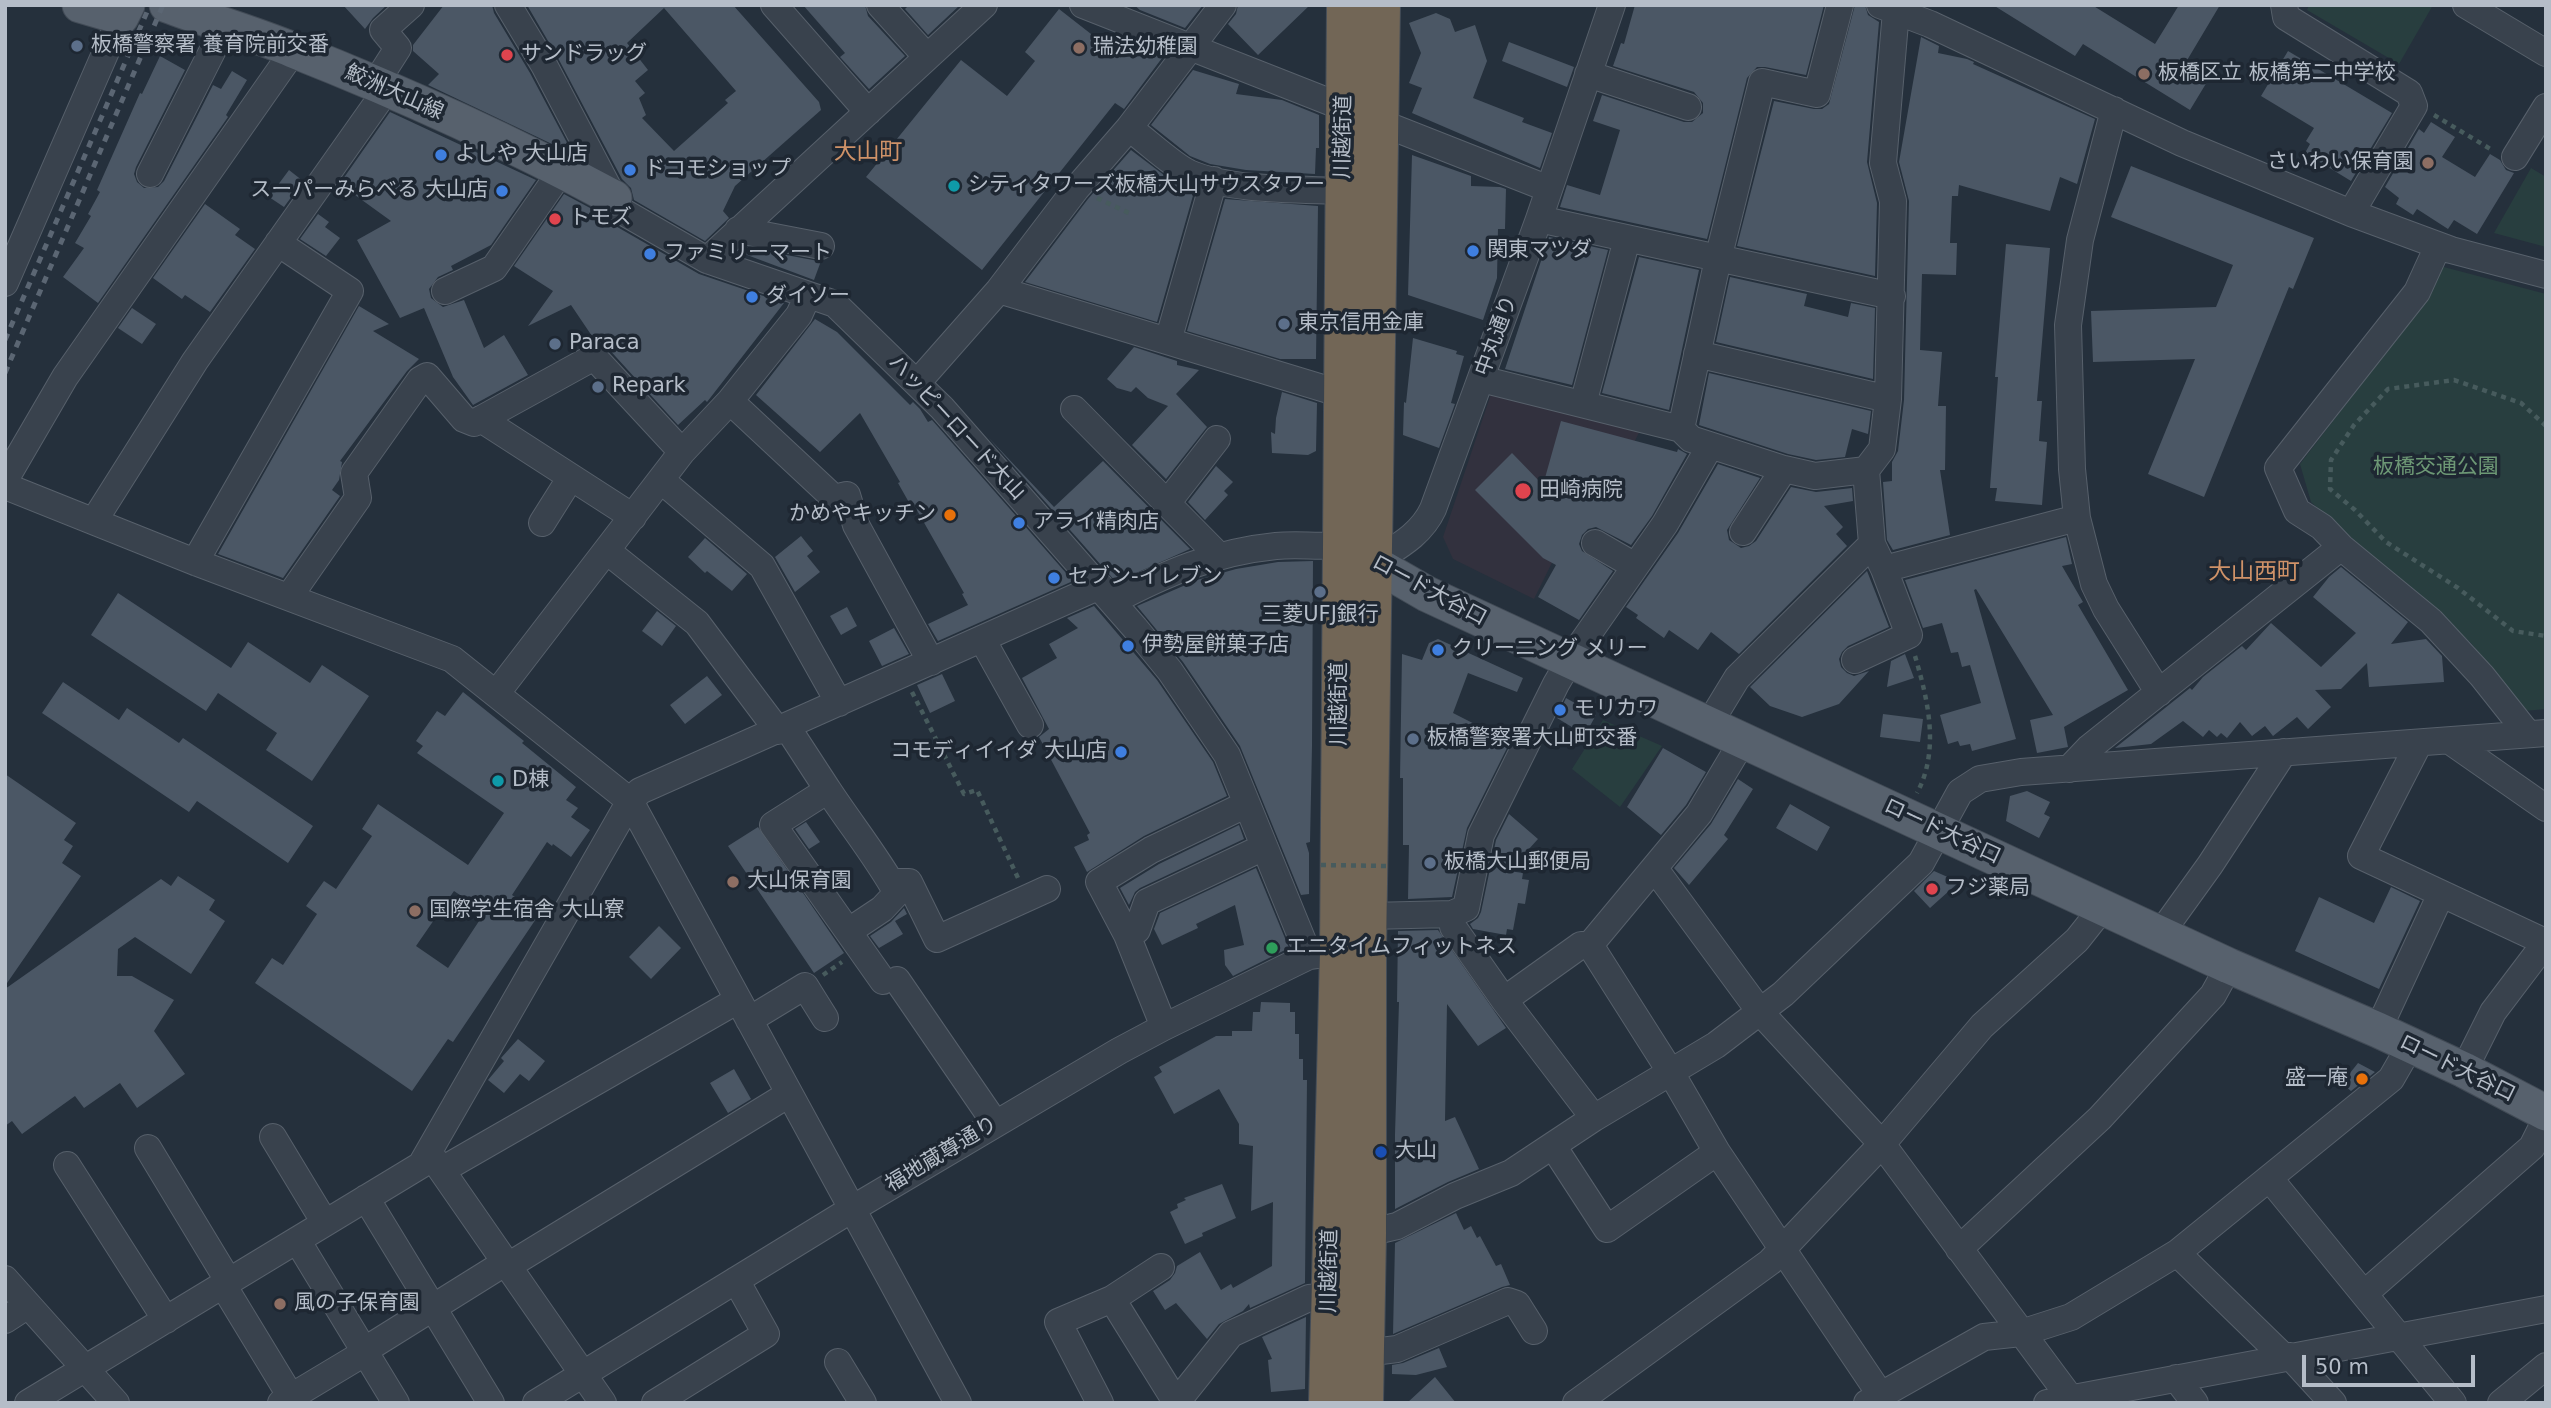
<!DOCTYPE html>
<html>
<head>
<meta charset="utf-8">
<style>
	body { margin:0 }
	#map { position:relative; width:2551px; height:1408px; overflow:hidden; background:#25303c; font-family:"DejaVu Sans",sans-serif }
	canvas { display:block }
	.frame { position:absolute; inset:0; border:7px solid #b5bdc8; pointer-events:none }
	.scale { position:absolute; left:2302px; top:1355px; width:173px; height:32px; box-sizing:border-box; border:4px solid #b5bdc8; border-top:0; padding-left:9px; font-size:21px; line-height:24px; white-space:nowrap; color:#b5bdc8; -webkit-text-stroke:5px #1e2732; paint-order:stroke }
</style>
</head>
<body>
<div id="map">
<canvas width="2551" height="1408"></canvas>
<div class="frame"></div>
<div class="scale">50 m</div>
</div>
<script>
const g = document.querySelector('canvas').getContext('2d');
g.lineJoin = 'round';
function fillPath(path, color) { g.fillStyle = color; g.fill(path, 'evenodd'); }
function trace(path, color, width, dash) { g.strokeStyle = color; g.lineWidth = width; g.lineCap = dash ? 'butt' : 'round'; g.setLineDash(dash || []); g.stroke(path); }
function write(font, color, halo, rows, align = 'center') {
  g.font = font + ' "DejaVu Sans","Noto Sans JP",sans-serif'; g.lineWidth = 7; g.setLineDash([]); g.textBaseline = 'middle'; g.strokeStyle = halo; g.fillStyle = color; for (const [text, x, y, turn = 0] of rows) {
    g.save(); g.translate(x, y); g.rotate((+turn || 0) * Math.PI / 180); g.textAlign = isNaN(turn) ? turn : align; if (halo) g.strokeText(text, 0, 0); g.fillText(text, 0, 0); g.restore();
  }
}
const medical = new Path2D(`
	M1493 388 1643 425 1607 495 1589 488 1534 599 1453 559 1443 537Z`);
const green = new Path2D(`
	M2309 5H2433L2399 64 2307 10Z
	M2531 168 2546 177V247L2494 233Z
	M2440 266 2546 294V709L2524 711 2471 643 2392 577 2311 502 2300 464 2426 300Z
	M1603 720 1662 746 1620 807 1572 769Z`);
const building = new Path2D(`
	M343 5H387L373 18 365 29Z
	M444 5H492L494 13 530 73 573 154 428 85 439 74 413 51V45Z
	M527 5H733L819 102 821 110 735 186 723 211 729 218 705 241 634 200 631 188 622 179 558 58ZM664 8 736 91 725 100 728 103 674 151 642 118 646 115 639 98 645 93 635 81 648 70 627 43Z
	M803 5H865L868 16 905 56 869 89 840 57 845 53Z
	M909 5H960L928 35 905 9Z
	M1134 5H1203L1185 28 1140 10Z
	M1238 5H1310L1258 55 1228 24 1236 14Z
	M1635 5H1824L1806 75 1765 67H1757L1747 78 1707 239 1560 207 1567 185 1600 195 1620 130 1593 121 1602 95 1684 122H1692L1703 113V103L1694 92 1613 66 1621 43 1624 44Z
	M1855 5H1865L1868 15 1879 22 1867 162 1877 203 1875 276 1737 246 1774 101 1814 109H1822L1829 104Z
	M1993 5H2092L2155 44 2179 5H2220L2186 62 2210 77 2190 110 2083 44 2075 56Z
	M1059 9 1118 55 1129 40 1165 54 1124 109 1115 103 982 270 866 177 961 60 1007 96 1035 61 1025 52Z
	M1436 13 1450 19 1455 32 1475 25 1487 61 1473 98 1524 118 1522 122 1552 133 1540 168 1412 113 1422 88 1409 83 1421 53 1409 23Z
	M1921 37 1939 46 1938 53 1967 59 1974 62 1973 64 2095 119 2077 184 2060 177 2050 211 1959 185 1958 196H1952L1950 243H1957L1956 275 1922 274 1920 350 1942 352 1938 406H1946L1945 470H1940L1950 535 1893 550 1887 540 1883 482 1892 481V462L1898 451 1904 400 1909 201 1899 162Z
	M1509 42 1574 67 1567 87 1502 61Z
	M2288 51 2392 113 2351 181 2305 153 2310 144 2306 141 2314 128 2261 96Z
	M160 56 185 70 136 167 134 174 137 182 144 188 158 187 164 181 213 85 221 89 232 71 247 80 226 115 228 117 98 303 63 277 84 248 75 243 91 216 88 214 100 192 97 190 140 93 142 94Z
	M1193 70 1239 84 1236 94 1282 100 1319 115V148H1316L1315 174 1246 170 1210 164 1190 156 1151 125Z
	M390 112 536 180 491 245 451 266 453 270 438 277 429 289 431 298 443 307 464 300 484 348 504 335 528 375 473 405 453 377 424 308 400 318 357 240 391 221 355 195 357 189 343 179Z
	M2431 122 2455 137 2442 157 2475 177 2490 154 2500 160 2506 170 2514 173 2477 234 2454 220 2448 229 2417 209 2413 215 2396 204 2399 198 2385 187 2419 129 2424 133Z
	M1131 150 1173 182 1194 192 1157 322 1025 282 1088 199Z
	M1412 155 1471 176V186L1500 187 1506 189 1505 229H1498L1497 278 1483 320 1408 295Z
	M2131 166 2314 238 2293 289 2289 287 2204 497 2148 474 2195 359 2093 362 2091 311 2216 307 2233 265 2111 217Z
	M289 170 303 181 284 207 269 197Z
	M564 194 605 216 612 224 699 274 784 303 707 402 705 400 678 425 606 346 596 342 571 305 528 326 553 291 514 266Z
	M1225 199 1318 206 1316 359H1280L1187 331Z
	M205 204 240 229 235 235 255 249 210 312 185 295 182 299 153 278Z
	M318 214 329 222 325 227 340 238 326 256 300 239Z
	M1549 237 1608 250 1572 385 1505 369Z
	M2006 244 2050 248 2037 401H2042L2039 441 2047 442 2042 505 1995 501 1997 488H1990L1998 377H1995Z
	M744 247 818 261H821L814 280 739 252Z
	M1639 257 1699 270 1669 410 1602 393Z
	M1730 277 1807 294 1804 306 1848 317 1851 303 1875 308 1873 379 1716 342Z
	M359 306 389 324 373 331 419 359 407 371 340 461 342 462 339 480 332 490 340 496 283 578 218 554Z
	M132 308 156 324 142 344 118 328Z
	M815 319 837 332 910 405 913 402 920 409 928 422 932 420 1073 581 938 641 928 624 968 605 962 594 964 593 914 505 911 506 898 483 900 482 860 413 820 452 756 395Z
	M1413 338 1457 351 1456 354 1464 356 1451 403 1455 404 1439 448 1403 435 1404 402 1406 403Z
	M1134 347 1177 361V365L1199 370 1176 394 1207 427 1166 479 1132 445 1168 406 1148 398 1136 387 1131 392 1117 388 1107 379Z
	M1709 373 1871 411 1868 434 1852 429 1845 457 1816 460 1788 454 1699 425Z
	M1282 392 1317 403 1316 451 1308 455 1272 453 1271 432 1275 434 1276 418Z
	M1561 421 1677 452 1678 449 1687 454 1652 516 1631 545 1596 527 1588 529 1582 535 1579 544 1582 551 1613 571 1579 620 1538 597 1556 565 1543 558 1475 490 1512 453 1543 485Z
	M988 437 1054 507 1103 461 1190 549 1116 582Z
	M1718 464 1760 478 1727 530 1729 540 1741 548 1749 546 1756 541 1791 487 1816 492 1852 488 1853 501 1824 506 1843 527 1836 534 1847 546 1739 654 1711 632 1698 650 1669 630 1664 638 1636 618 1638 615 1626 607 1678 533Z
	M1216 466 1233 482 1224 491 1228 495 1205 520 1188 502Z
	M801 536 813 551 807 556 820 572 795 592 775 557Z
	M2066 537 2072 564 2062 566 2083 602 2078 605 2128 690 2064 727 2068 747 2037 753 2030 720 2053 715 1976 589 1974 590 2016 739 1972 751 1970 744 1960 746 1958 741 1948 744 1940 715 1981 703 1970 665 1962 667 1958 652 1951 653 1942 623 1923 628 1905 580Z
	M705 538 747 574 732 591 707 571 705 573 688 557Z
	M1313 561 1312 746 1310 842 1306 843 1309 853V894L1301 895 1240 746 1183 662 1137 606 1197 580 1236 569 1278 562Z
	M2341 567 2408 622 2391 644 2426 639 2442 656 2444 682 2369 687 2367 663 2341 689 2315 690 2331 707 2308 729 2297 717 2273 736 2265 726 2252 736 2240 722 2227 738 2221 733 2217 737 2209 730 2203 737 2183 721 2151 744 2115 748 2190 688 2192 690 2203 677 2242 646 2246 650 2271 623 2321 667 2356 633 2313 597 2329 577Z
	M1867 571 1889 627 1848 646 1842 652 1839 659 1841 667 1847 673 1854 676 1869 671 1839 704 1802 717 1770 706 1750 687Z
	M118 593 231 668 248 642 310 683 322 665 369 696 312 781 266 750 277 733 218 693 206 711 91 635Z
	M1094 606 1157 680 1213 762 1227 796 1144 836 1087 872 1074 847 1089 840 1087 835 1090 833 1039 737 1049 729 1022 678 1057 658 1049 644 1078 628 1067 618Z
	M847 607 857 626 841 635 830 616Z
	M657 611 676 626 662 646 642 631Z
	M894 628 909 654 882 666 869 641Z
	M1438 639 1523 678 1517 692 1468 673 1453 713 1510 742 1467 828 1452 897 1408 899 1409 845H1403V778H1400L1402 654 1422 660 1429 643Z
	M1905 654 1914 678 1887 687 1891 661Z
	M942 674 955 701 930 713 917 685Z
	M707 676 722 695 685 724 670 705Z
	M63 682 119 720 127 708 179 743 183 738 313 826 288 863 197 801 189 812 42 713Z
	M463 692 524 741 522 743 576 787 566 800 578 808 571 817 590 830 571 857 553 844 552 846 547 842 512 895 540 913 453 1042 448 1039 412 1091 255 983 272 958 283 965 317 914 306 906 324 881 336 889 372 836 362 829 378 804 468 865 504 813 417 753 423 746 416 741 437 711 445 716ZM454 891 485 912 448 968 416 946Z
	M1566 698 1596 715 1585 735 1557 718Z
	M1883 714 1923 719 1920 742 1880 737Z
	M1663 748 1706 772 1686 805 1661 835 1627 807Z
	M5 774 76 823 64 840 73 846 62 863 81 876 5 986Z
	M1738 779 1753 789 1724 835 1728 839 1689 885 1674 868 1711 824Z
	M2027 791 2050 802 2044 814 2050 817 2039 838 2006 821 2010 796Z
	M1790 804 1830 827 1817 851 1776 828Z
	M1509 814 1538 839 1509 871 1523 873 1522 879 1529 880 1525 904 1518 903 1513 930 1507 929 1506 935 1473 929 1470 924 1478 918 1481 912 1496 840Z
	M806 822 820 842 809 849 795 829Z
	M1239 825 1244 839 1140 888 1135 892 1129 905 1120 888 1159 864Z
	M758 827 844 953 814 973 728 846Z
	M1256 868 1289 948 1233 976 1225 965 1224 950 1244 945 1235 905 1196 924 1198 928 1162 945 1154 929 1160 913Z
	M1934 871 1959 882 1930 908 1914 891Z
	M178 876 215 900 209 910 225 921 191 974 135 937 118 949 117 976H132L174 1000 154 1031 185 1074 137 1108 120 1083 84 1108 75 1096 22 1134 12 1121 5 1126V989L161 879 171 886Z
	M2391 887 2420 901 2379 989 2295 951 2319 897 2374 923Z
	M904 908 907 914 895 921 903 934 879 948 870 936 891 922Z
	M659 926 681 948 651 979 629 957Z
	M1438 930 1506 1028 1478 1046 1447 1004 1445 1121 1455 1117 1479 1169 1448 1182 1395 1209V1134L1399 1002H1397L1398 931Z
	M1261 1002 1290 1003V1012H1295V1034H1299V1059H1303V1080H1307L1305 1283 1250 1308 1249 1304 1243 1311 1219 1324 1207 1339 1176 1303 1165 1310 1153 1291 1170 1280 1175 1273 1177 1266 1200 1252 1221 1290 1231 1284 1233 1288 1272 1266 1273 1202 1251 1211 1253 1146 1239 1144V1124L1219 1089 1174 1114 1154 1077 1162 1072 1159 1067 1216 1036H1232V1031H1252L1253 1012H1260Z
	M518 1039 545 1061 529 1081 520 1074 504 1093 488 1080 504 1061 501 1058Z
	M2358 1063 2375 1072 2351 1091 2345 1086 2350 1073Z
	M734 1069 751 1099 728 1113 710 1083Z
	M1222 1184 1236 1218 1202 1233 1203 1236 1185 1244 1170 1212 1178 1208 1177 1204 1186 1200 1184 1198Z
	M1456 1213 1464 1230 1471 1226 1477 1238 1480 1236 1496 1266 1501 1264 1510 1285 1502 1287 1393 1334 1395 1243Z
	M1306 1317 1305 1389 1271 1392 1268 1360 1272 1359 1262 1337Z
	M1439 1348 1447 1367 1416 1375 1392 1374V1365L1403 1363Z
	M1435 1377 1456 1403H1407Z`);
const path = new Path2D(`
	M2434 115 2492 150
	M1097 198 1131 214
	M2546 426 2521 403 2454 380 2388 389 2354 425 2331 460 2330 489 2355 510 2386 542 2458 588 2513 631 2546 636
	M1915 656C1928 700 1940 750 1917 793
	M912 692 964 794 977 790 1018 878
	M823 975 842 962`);
const minor = new Path2D(`
	M508 5 544 65 620 210 707 260 835 304 942 408 1135 628 1170 671 1227 755 1309 956
	M774 5 868 112
	M880 5 927 57
	M1083 5 1345 108
	M1880 5 1930 24 2182 143 2351 213 2451 250 2546 275
	M2284 5 2286 17 2409 93 2414 106 2351 213
	M2466 5 2546 53
	M1588 74 1688 107
	M375 84 398 48 383 30 411 5
	M2114 110 2080 240 2068 325 2072 469 2077 518 2094 584 2106 609 2159 693
	M1379 122 1549 189
	M1129 128C1146 140 1172 165 1189 173 1231 191 1298 189 1344 191
	M2515 157 2546 107
	M150 174 226 24
	M1539 219 1892 296
	M738 230 821 246
	M2438 246 2417 292 2278 468 2297 511 2322 527 2341 547 2431 621 2482 676 2528 734
	M707 260 984 5
	M5 283 121 17
	M999 290 1342 394
	M445 291 494 268 562 170
	M1168 341 1214 180
	M1697 354 1888 399
	M1481 379 1681 429 1691 439 1784 469 1815 476 1866 470
	M917 383 999 290 1076 189 1129 128 1223 5
	M730 401 834 498 847 495 856 525 931 662
	M1583 404 1627 239
	M1074 409 1218 555
	M481 419 633 517
	M1681 429 1718 259 1762 82 1817 94 1840 5
	M5 480 65 377 294 50
	M661 480 762 566 839 703
	M5 486 195 562 452 659 630 801 958 1403
	M1168 502 1217 439
	M94 521 195 361 387 89
	M542 523 571 477
	M1743 532 1784 469
	M1595 543 1635 566
	M607 551 697 623 778 731
	M195 562 350 291 278 243
	M1374 562C1397 547 1421 535 1433 509L1539 219 1612 5
	M1884 569 2077 518
	M289 597 358 498 354 473 420 380 427 376 464 419 474 423 594 357 682 452
	M1113 601C1166 573 1215 552 1276 546 1297 544 1319 547 1341 545
	M982 639 1030 725
	M1855 660 1909 635 1884 569 1872 544 1866 470 1882 449 1888 399 1893 201 1883 163 1896 11
	M496 694 682 452 730 401 799 315 808 295
	M1709 724 1737 678 1872 544
	M787 727 828 790 773 825 883 981
	M1743 740 1699 814 1590 945 1670 1071 1717 1152 1880 1394
	M2450 741 2546 808
	M2419 743 2361 856 2545 942
	M2069 769 2089 748 2341 547
	M828 790C851 825 877 857 897 893L882 909 849 931
	M1655 869 1761 1013 1882 1144 2074 1403
	M891 882H909L937 939 1047 889
	M1452 914 1453 927 1504 1000 1594 1118
	M1369 916 1452 914 1466 908 1481 835 1556 684 1570 660 1665 524 1710 446
	M2161 933 2210 865 2284 752
	M1127 935 1137 930 1147 902 1264 847
	M897 980 995 1123
	M1504 1000 1581 945H1590
	M749 1020 805 986 825 1018
	M1164 1027 1127 935 1099 882 1151 850 1247 804
	M2378 1030 2441 894
	M2464 1070 2493 1012 2546 942
	M273 1137 325 1223
	M1553 1146 1607 1229 1717 1152
	M148 1148 229 1282
	M433 1158 603 1403
	M67 1165 166 1320
	M442 1170 738 1000
	M2270 1179 2453 1403
	M366 1198 491 1403
	M1367 1233 1397 1226 1455 1196 1511 1173 1594 1118 1716 1045 1783 994 1921 863 1960 792 1980 779 2021 772 2546 733
	M297 1240 396 1403
	M1959 1249 2100 1118 2213 995 2229 966
	M2177 1253 2284 1357
	M508 1266 789 1094
	M5 1279 116 1403
	M223 1285 291 1397
	M2364 1294 2532 1147 2546 1119
	M1112 1299 1161 1267
	M5 1320 28 1305
	M365 1350 506 1262
	M1365 1353 1397 1349 1508 1301 1517 1304 1534 1331
	M2290 1356 2333 1403
	M838 1362 863 1403
	M2176 1378 2195 1403
	M28 1403 421 1165 630 801 640 791 1100 586
	M281 1403 366 1352
	M536 1403 852 1209 1119 1051 1164 1027 1309 956 1324 954
	M655 1403 766 1334 736 1280
	M1100 1403 1058 1322 1112 1299 1176 1402
	M1176 1403 1231 1334 1309 1298 1329 1296
	M1576 1403 1770 1262 1882 1144 1982 1026 2077 940 2104 906
	M1867 1403 1984 1337 2021 1333 2071 1317 2177 1253 2391 1079 2410 1046
	M2047 1403 2546 1309
	M2501 1403 2546 1366`);
const major = new Path2D(`
	M80 5 121 17 127 5
	M167 5C209 21 252 33 293 50 402 93 510 142 614 198
	M1349 549 1427 594 2229 966 2378 1030 2464 1070 2546 1113`);
const highway = new Path2D(`
	M1328 1403 1339 952 1346 5
	M1364 1403 1367 1233V952L1381 5`);
const rail = new Path2D(`
	M5 340 150 5
	M5 373 163 5`);
const pathBridge = new Path2D(`
	M1321 865 1388 866`);
const markers = [
	[77,46,7,"#5c6f8a"],
	[1079,48,7,"#8d6e63"],
	[507,55,7,"#e0444e"],
	[2144,74,7,"#8d6e63"],
	[441,155,7,"#3f7fe0"],
	[2428,163,7,"#8d6e63"],
	[630,170,7,"#3f7fe0"],
	[954,186,7,"#0f9aa8"],
	[502,191,7,"#3f7fe0"],
	[555,219,7,"#e0444e"],
	[1473,251,7,"#3f7fe0"],
	[650,254,7,"#3f7fe0"],
	[752,297,7,"#3f7fe0"],
	[1284,324,7,"#5c6f8a"],
	[555,344,7,"#5c6f8a"],
	[598,387,7,"#5c6f8a"],
	[1523,491,9,"#e0444e"],
	[950,515,7,"#e8710a"],
	[1019,523,7,"#3f7fe0"],
	[1054,578,7,"#3f7fe0"],
	[1320,592,7,"#5c6f8a"],
	[1128,646,7,"#3f7fe0"],
	[1438,650,7,"#3f7fe0"],
	[1560,710,7,"#3f7fe0"],
	[1413,739,7,"#5c6f8a"],
	[1121,752,7,"#3f7fe0"],
	[498,781,7,"#0f9aa8"],
	[1430,863,7,"#5c6f8a"],
	[733,882,7,"#8d6e63"],
	[1932,889,7,"#e0444e"],
	[415,911,7,"#8d6e63"],
	[1272,948,7,"#2e9e5b"],
	[2362,1079,7,"#e8710a"],
	[1381,1152,7,"#1a4fb4"],
	[280,1304,7,"#8d6e63"]
];
const poiNames = [
	["板橋警察署 養育院前交番",91,46],
	["瑞法幼稚園",1093,48],
	["サンドラッグ",521,55],
	["板橋区立 板橋第二中学校",2158,74],
	["よしや 大山店",455,155],
	["さいわい保育園",2414,163,"right"],
	["ドコモショップ",644,170],
	["シティタワーズ板橋大山サウスタワー",968,186],
	["スーパーみらべる 大山店",488,191,"right"],
	["トモズ",569,219],
	["関東マツダ",1487,251],
	["ファミリーマート",664,254],
	["ダイソー",766,297],
	["東京信用金庫",1298,324],
	["Paraca",569,344],
	["Repark",612,387],
	["田崎病院",1539,491],
	["かめやキッチン",936,515,"right"],
	["アライ精肉店",1033,523],
	["セブン-イレブン",1068,578],
	["三菱UFJ銀行",1320,616,"center"],
	["伊勢屋餅菓子店",1142,646],
	["クリーニング メリー",1452,650],
	["モリカワ",1574,710],
	["板橋警察署大山町交番",1427,739],
	["コモディイイダ 大山店",1107,752,"right"],
	["D棟",512,781],
	["板橋大山郵便局",1444,863],
	["大山保育園",747,882],
	["フジ薬局",1946,889],
	["国際学生宿舎 大山寮",429,911],
	["エニタイムフィットネス",1286,948],
	["盛一庵",2348,1079,"right"],
	["大山",1395,1152],
	["風の子保育園",294,1304]
];
const streetNames = [
	["鮫洲大山線",394,93,24],
	["川越街道",1344,137,-89],
	["中丸通り",1497,336,-70],
	["ハッピーロード大山",956,428,47],
	["ロード大谷口",1429,591,28],
	["川越街道",1340,704,-90],
	["ロード大谷口",1942,832,25],
	["ロード大谷口",2457,1069,26],
	["福地蔵尊通り",942,1155,-31],
	["川越街道",1330,1271,-89]
];
const parkNames = [
	["板橋交通公園",2436,468]
];
const neighbourhoodNames = [
	["大山町",868,153],
	["大山西町",2254,573]
];
fillPath(medical, '#32313e');
fillPath(green, '#283e3f');
fillPath(building, '#4b5765');
trace(minor, '#57606b', 28);
trace(major, '#424b56', 37);
trace(highway, '#444d58', 40);
trace(path, '#475b5d', 4.5, [5, 5]);
trace(minor, '#39424d', 26);
trace(major, '#57616d', 35);
trace(highway, '#726656', 38);
trace(rail, '#5b6673', 5, [7, 7]);
trace(pathBridge, '#475b5d', 4.5, [5, 5]);
for (const [x, y, r, color] of markers) { const dot = new Path2D(); dot.arc(x, y, r, 0, 2 * Math.PI); g.fillStyle = color; g.fill(dot); trace(dot, '#1e2732', 2.5); }
write('21px', '#b5bdc8', '#1e2732', poiNames, 'left');
write('21px', '#b5bdc8', '#1e2732', streetNames);
write('21px', '#6d9875', '#1e2732', parkNames);
write('23px', '#cf9268', '#1e2732', neighbourhoodNames);
</script>
</body>
</html>
